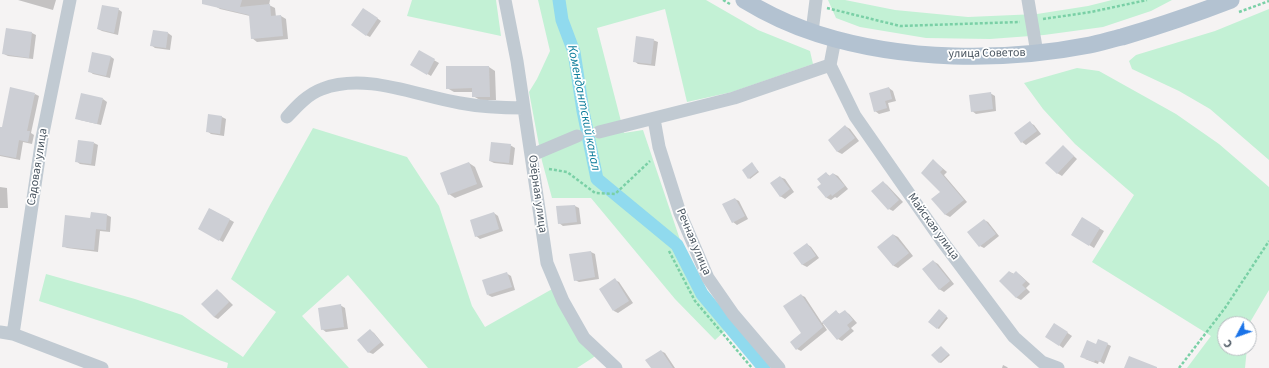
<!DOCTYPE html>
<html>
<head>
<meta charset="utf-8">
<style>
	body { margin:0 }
	#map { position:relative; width:1269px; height:368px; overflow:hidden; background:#f5f3f3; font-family:"Source Sans 3",sans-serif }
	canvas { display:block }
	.north { position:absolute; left:1217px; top:316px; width:40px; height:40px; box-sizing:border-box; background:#fff; border:1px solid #b7bbc0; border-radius:50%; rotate:229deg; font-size:11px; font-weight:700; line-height:16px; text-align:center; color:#4a5661 }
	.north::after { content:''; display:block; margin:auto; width:14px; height:18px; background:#1a73e8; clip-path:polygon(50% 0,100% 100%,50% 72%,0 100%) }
</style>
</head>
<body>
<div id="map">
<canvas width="1269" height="368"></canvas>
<div class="north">С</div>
</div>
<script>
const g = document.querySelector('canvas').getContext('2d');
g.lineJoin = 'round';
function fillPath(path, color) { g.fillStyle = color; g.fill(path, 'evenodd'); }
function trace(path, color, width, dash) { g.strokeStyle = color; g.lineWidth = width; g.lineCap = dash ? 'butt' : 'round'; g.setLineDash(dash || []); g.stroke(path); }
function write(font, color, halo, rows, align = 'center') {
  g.font = font + ' "Source Sans 3",sans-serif'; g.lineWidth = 3.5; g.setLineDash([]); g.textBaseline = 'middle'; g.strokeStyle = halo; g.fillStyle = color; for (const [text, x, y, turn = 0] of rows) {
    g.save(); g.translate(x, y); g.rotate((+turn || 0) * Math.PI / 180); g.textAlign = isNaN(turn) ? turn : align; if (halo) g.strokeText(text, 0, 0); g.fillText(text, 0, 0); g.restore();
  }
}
const green = new Path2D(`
	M412 0H496L501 36 407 16Z
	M538 0H706L758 30 810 51 813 64 732 92 687 102 665 9 597 28 624 133 643 130 699 296 728 328 715 340 675 299 591 198H552L542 161 529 92 537 79 550 51Z
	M828 0H845L895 10 968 17 1037 14 1088 6 1112 0H1172L1151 11 1103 27 1044 35 990 39 926 38 860 27 836 18Z
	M1269 9V160L1210 109 1179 91 1132 69 1129 61 1136 55 1215 31Z
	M1077 68 1099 71 1176 114 1219 144 1269 187V290L1249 324H1225V348H1247L1245 368H1187L1211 336 1092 262 1134 195 1075 144 1043 109 1024 83Z
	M313 128 407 157 439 206 472 306 485 327 554 288 597 355 577 368H428L348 275 302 316 349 368H227L228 363 39 301 46 274 135 299 182 315 243 357 276 312 231 279 270 205Z`);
const shadow = new Path2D(`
	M18 0H56L53 10Z
	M216 0H270L269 5 275 8 276 17 281 16 286 19 288 39 257 42 252 38 250 16 220 9 215 6Z
	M118 9 122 12 118 35 102 31 98 29Z
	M367 11 381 21 370 37 366 35Z
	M7 30 32 33 36 35 33 59 8 56 4 54Z
	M154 31 168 33 172 36 170 50 155 48 151 45Z
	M653 40 658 42 655 66 638 64 634 61Z
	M420 52 439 63 431 76 412 65Z
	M110 56 114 59 110 78 93 74 89 71Z
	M489 67 495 71 496 100H480L473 96V92H454L447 88Z
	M889 88 893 91 896 101 888 103 890 111 879 114 875 111Z
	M990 93 995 96 996 111 976 114 972 111Z
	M35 94 39 96 31 133 34 135 32 144 23 142 20 160 0 156V128H2Z
	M103 99 107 102 101 125 80 120 76 118Z
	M209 115 222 117 226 119 224 136 211 134 207 131Z
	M1030 123 1034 125 1041 134 1026 145 1022 142Z
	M845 126 850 129 859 141 842 154 838 152 829 140Z
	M94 143 98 145 95 166 80 164 76 161Z
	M510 145 515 148 513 165 494 163 490 161Z
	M1063 146 1077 159 1062 176 1057 173Z
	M934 161 947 172 944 175 967 202 950 217 946 215 933 199 941 192Z
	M469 163 475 167 483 187 455 198 449 194Z
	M753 165 759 172 750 179 749 178Z
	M826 173 830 176 834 174 838 176 848 189 837 198 835 197 831 200 827 198 818 187 822 184Z
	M780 177 785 179 794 192 785 199 780 196Z
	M883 182 887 185 903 202 893 211 889 209Z
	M0 187 7 188 8 208H0Z
	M735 199 739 201 748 219 737 225 733 222Z
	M575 206 579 208 581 224 563 226 559 223Z
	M210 209 234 222 223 242 199 229Z
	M91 213 107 215 111 217 110 232 100 231 98 252 67 248 63 246 91 219Z
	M494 213 498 216 503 231 480 239 476 236Z
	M1082 218 1104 231 1094 248 1072 234Z
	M984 220 988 222 999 236 984 248 980 246Z
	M894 235 898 237 913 256 898 268 894 266 879 247Z
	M807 244 811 247 819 258 807 267 803 265 795 253Z
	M591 252 595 254 599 279 579 282 575 280Z
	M933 261 938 264 954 284 944 292 939 289Z
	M1010 272 1014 274 1016 272 1020 275 1030 284 1026 288 1030 292 1021 300 1017 298 1000 281Z
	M506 273 511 276 515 290 492 297 488 295Z
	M615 280 619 282 633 303 618 313 614 311Z
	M217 290 221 293 233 305 218 319 214 317Z
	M801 295 805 297 822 323 836 312 840 314 845 311 849 314 857 323 851 328 854 331 842 341 838 339 824 323 823 324 827 330 801 351 797 349 802 333Z
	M340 305 345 308 348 329 326 332 322 329Z
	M941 312 948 318 939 329 937 328Z
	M1059 327 1072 336 1063 348 1059 345Z
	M370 330 374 333 384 345 373 354 368 352Z
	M1107 344 1111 346 1104 364 1099 361 1098 364 1085 359 1097 345Z
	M941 347 950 355 941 363 939 362Z
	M661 351 665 353 675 368H652Z
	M1003 365 1007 367 1008 368H1002Z`);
const canal = new Path2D(`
	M559 0 562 20 574 52 583 111 597 179 677 245 702 294 764 368`);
const building = new Path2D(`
	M202 0H242L240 7 270 4 271 16 281 15 283 36 251 39 249 15 202 4Z
	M102 5 119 8 114 33 97 29Z
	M363 8 378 18 366 36 351 25Z
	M6 28 32 32 29 58 2 54Z
	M153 30 168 32 166 48 150 46Z
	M636 36 654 39 651 64 633 62Z
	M419 50 435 59 427 75 410 65Z
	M92 52 111 56 106 76 88 72Z
	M446 66H489L490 97H472V88L446 89Z
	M10 87 35 93 27 131H30L28 142 19 140 16 158 0 155V127H2Z
	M889 87 892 99 885 101 887 108 874 112 869 93Z
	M991 92 993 109 971 112 969 95Z
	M81 93 103 98 97 124 75 119Z
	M208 114 222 116 220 134 206 132Z
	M1030 121 1037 131 1021 143 1014 133Z
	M845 125 855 138 837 152 828 140Z
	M78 140 94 142 91 164 75 162Z
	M491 142 511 144 509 163 489 161Z
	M1063 145 1074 156 1057 174 1045 163Z
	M933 159 943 169 940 172 964 200 945 215 931 199 940 192 921 173Z
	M469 162 477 184 448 195 440 173Z
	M752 162 758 171 748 179 742 170Z
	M826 172 829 176 833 173 845 186 832 196 831 194 826 198 817 187 821 184 817 179Z
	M780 176 790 189 780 197 770 183Z
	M883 181 899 200 888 210 871 191Z
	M735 198 745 216 732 223 722 204Z
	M575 205 577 222 558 224 556 206Z
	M209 208 230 219 219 241 198 229Z
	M91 212 107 214 106 230 96 229 94 250 62 247 65 215 90 218Z
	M494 212 499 229 475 237 470 220Z
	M1082 217 1100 228 1089 246 1071 235Z
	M984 219 996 234 979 247 967 232Z
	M893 234 909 253 893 266 877 247Z
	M807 243 816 256 802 265 793 253Z
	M591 251 595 277 574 281 569 254Z
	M933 260 950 281 939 290 922 269Z
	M1009 271 1013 274 1016 271 1026 281 1022 285 1026 289 1016 298 999 281Z
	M507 272 512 287 487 295 482 280Z
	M615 278 629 301 613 311 599 289Z
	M217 289 229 302 214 317 201 304Z
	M801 294 823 327 796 350 790 342 801 333 783 306Z
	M341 304 344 327 321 330 318 308Z
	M939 309 947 316 937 329 928 322Z
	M836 310 839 314 845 310 853 320 847 325 850 329 837 340 822 322Z
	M1054 323 1068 332 1059 346 1045 337Z
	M370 329 381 342 368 353 357 340Z
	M1098 339 1108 343 1100 362 1095 360 1094 362 1080 357 1087 340 1096 344Z
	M941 346 949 354 939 363 931 355Z
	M661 350 673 368H651L645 360Z
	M1129 356 1157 367V368H1124Z`);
const path = new Path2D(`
	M723 0 730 4
	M827 8 900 26 1020 22
	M1239 12 1269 1
	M1043 19 1091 12 1147 0
	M549 169 567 172 595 193 615 194 650 161
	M669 251 695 301 752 368
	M1179 368 1225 308 1269 241`);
const minor = new Path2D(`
	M505 0 517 61 547 263 563 301 584 338 616 368
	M1028 0 1037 53
	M812 32 816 0
	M830 65 855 116 942 241 1014 337 1042 362 1058 368
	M287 117C297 106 308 94 322 89 366 72 417 96 460 103 481 107 503 108 524 108
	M654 119 659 147 680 213 708 278 733 314 779 368
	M599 132 734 98 830 65 835 39
	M532 155 577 136
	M0 332 13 334 102 368
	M13 334 42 138 70 0`);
const major = new Path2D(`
	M744 0C767 14 793 26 818 34 903 61 1003 62 1090 45 1101 43 1112 39 1122 37 1159 26 1195 14 1231 0`);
const streetNames = [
	["улица Советов",987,54,-1],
	["Садовая улица",38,167,-81],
	["Озёрная улица",537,194,82],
	["Майская улица",933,227,54],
	["Речная улица",693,242,67]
];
const waterNames = [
	["Комендантский канал",583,108,79]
];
fillPath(green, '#c3f1d5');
fillPath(shadow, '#0003');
trace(canal, '#90daee', 13);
fillPath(building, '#cdcfd5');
trace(path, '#7ad0a6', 2.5, [3, 2]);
trace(minor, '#c1cad2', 13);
trace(major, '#b3c2d1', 17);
write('12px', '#4a5661', '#fff', streetNames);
write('italic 13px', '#0c7c9b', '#fff', waterNames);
</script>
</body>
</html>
